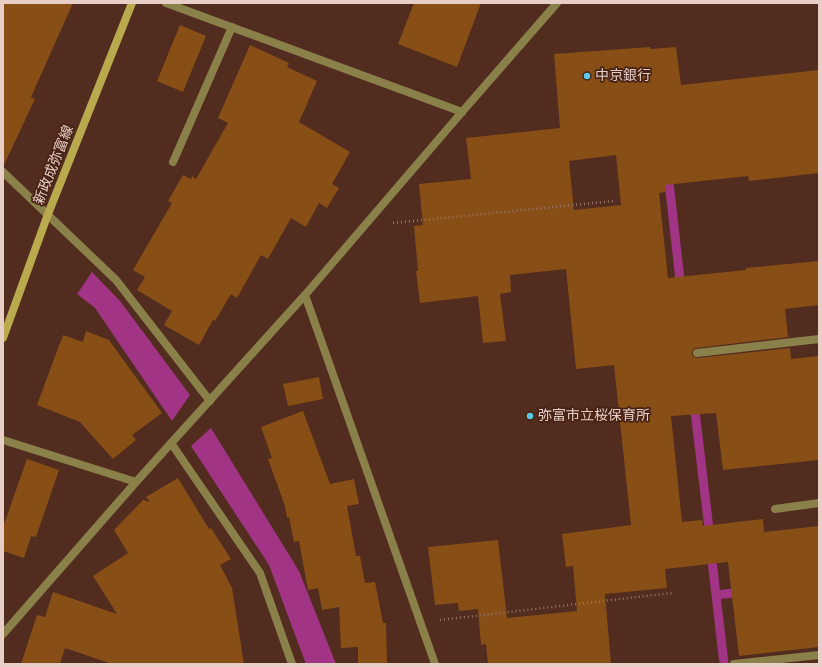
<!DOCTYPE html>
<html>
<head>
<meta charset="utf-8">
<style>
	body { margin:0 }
	#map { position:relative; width:822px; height:667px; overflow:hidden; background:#522c1f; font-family:Bitter,serif }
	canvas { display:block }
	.frame { position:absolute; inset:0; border:4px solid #e7cec6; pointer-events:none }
</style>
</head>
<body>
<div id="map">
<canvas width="822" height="667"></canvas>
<div class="frame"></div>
</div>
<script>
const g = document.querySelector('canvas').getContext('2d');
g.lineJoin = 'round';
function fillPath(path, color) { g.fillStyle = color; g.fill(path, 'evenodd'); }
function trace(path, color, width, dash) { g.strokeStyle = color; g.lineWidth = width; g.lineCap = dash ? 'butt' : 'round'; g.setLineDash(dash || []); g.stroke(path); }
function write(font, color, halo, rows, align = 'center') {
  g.font = font + ' Bitter,"Noto Sans JP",serif'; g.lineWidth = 3.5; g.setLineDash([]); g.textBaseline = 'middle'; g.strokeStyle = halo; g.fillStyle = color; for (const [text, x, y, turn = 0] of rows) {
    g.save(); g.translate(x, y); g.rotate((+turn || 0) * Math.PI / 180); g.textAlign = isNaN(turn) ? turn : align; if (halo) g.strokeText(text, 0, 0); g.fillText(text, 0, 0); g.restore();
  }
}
const water = new Path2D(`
	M92 272 120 301 190 395 172 421 95 308 77 294Z
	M211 428 299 571 336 664H306L269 565 191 446Z`);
const stream = new Path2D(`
	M668 173 681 289
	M694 403 710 537
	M711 552 724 664
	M716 595 742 592`);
const building = new Path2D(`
	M3 3H73L31 97 35 99 3 167Z
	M414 3H481L457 67 398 44Z
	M180 25 206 36 183 92 157 81Z
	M250 45 289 63 287 67 317 81 299 122 350 152 332 184 339 188 327 208 319 203 306 227 291 218 268 259 261 255 237 298 231 294 215 321 213 320 199 345 164 325 172 311 137 290 145 277 133 270 172 203 168 201 183 175 191 179 192 176 196 179 228 123 218 118Z
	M650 47 651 49 676 47 681 85 819 70V173L749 181 748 176 665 185V192L659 193 668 278 746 270V268L819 261V305L785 309 788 337 696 348 693 349 692 353 693 357 698 358 790 348 791 359 819 356V460L723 470 716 413 671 416 682 522 702 520 703 526 763 519 764 532 819 526V647L739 656 728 562 665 569 667 588 605 594 611 664H488L486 644 481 645 478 609 459 611 458 603 435 605 428 547 498 540 507 618 577 611 573 566 566 567 562 534 631 525 614 365 576 369 566 269 510 275 511 292 500 294 506 341 483 343 478 296 420 303 416 271H418L414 226 423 225 419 184 471 179 466 138 560 128 554 54ZM616 155 621 205 574 210 569 161Z
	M86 331 109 340 162 413 132 435 136 440 113 459 80 422 37 405 63 335 83 342Z
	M319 377 323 399 288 406 283 384Z
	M303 411 330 484 354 479 359 504 347 506 356 556H360L365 583 375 582 383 623H386L387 664H358V647L341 648 339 607 322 610 318 588 308 590 299 541 294 542 289 517 287 518 285 506 268 459 272 458 261 427Z
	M27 459 59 470 36 537 31 536 24 558 3 551V527Z
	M178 478 209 529 211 528 231 559 220 565 232 588 244 664H112L65 648 60 664H21L37 615 45 617 53 592 117 614 93 576 128 553 114 530 143 500 150 502 146 497Z`);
const path = new Path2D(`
	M393 223 614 201
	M440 620 672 593`);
const service = new Path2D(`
	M173 162 232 27
	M697 353 819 339
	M775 509 819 503
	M734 664 819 655`);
const minor = new Path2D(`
	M166 3 462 112
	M3 172 116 280 210 401
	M305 295 435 664
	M3 440 136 482
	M171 443 260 573 292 664`);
const tertiary = new Path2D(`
	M3 634 136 482 305 295 462 112 557 3`);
const secondary = new Path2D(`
	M3 338 48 214 132 3`);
const markers = [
	[587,76,4,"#5cc7e7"],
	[530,416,4,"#5cc7e7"]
];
const poiNames = [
	["中京銀行",595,76],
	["弥富市立桜保育所",538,416]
];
const streetNames = [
	["新政成弥富線",54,165,-68]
];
fillPath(water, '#a23485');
trace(stream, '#a23485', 9);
fillPath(building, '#874e16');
trace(path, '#95756a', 2.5, [1, 3]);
trace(service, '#8a814a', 8);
trace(minor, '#8a814a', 8);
trace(tertiary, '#8a814a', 8);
trace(secondary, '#b9aa4d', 8);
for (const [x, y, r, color] of markers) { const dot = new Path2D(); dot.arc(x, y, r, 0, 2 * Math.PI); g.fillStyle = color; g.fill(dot); trace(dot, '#472215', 1.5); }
write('14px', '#e7cec6', '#472215', poiNames, 'left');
write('14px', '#e7cec6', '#472215', streetNames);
</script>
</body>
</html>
